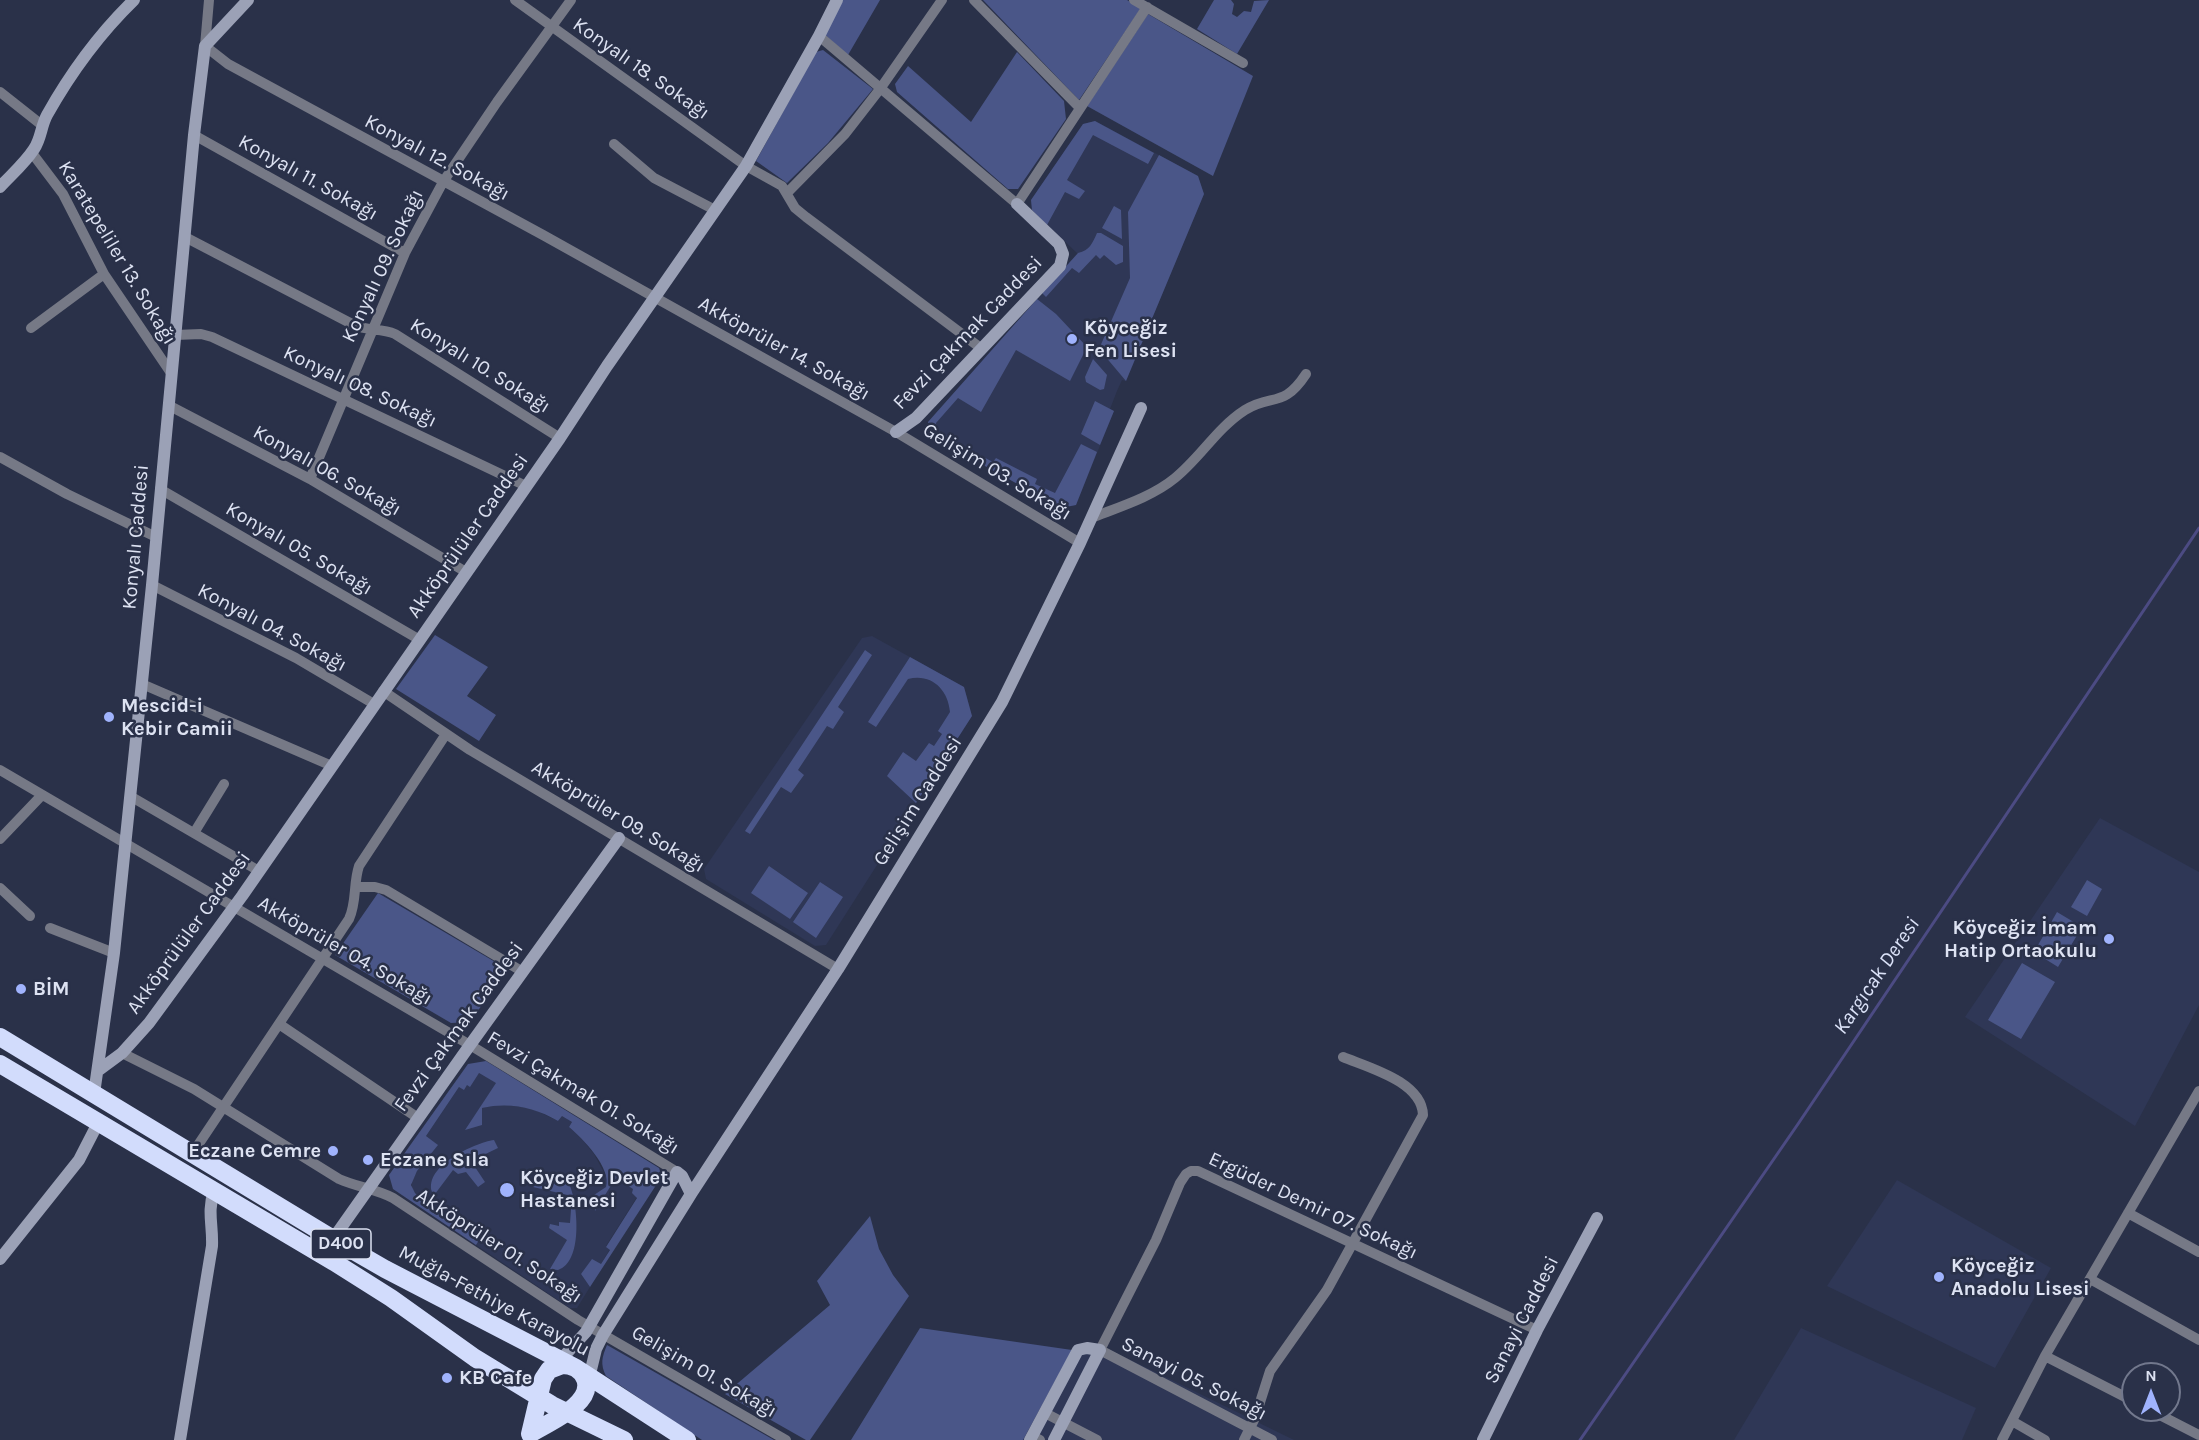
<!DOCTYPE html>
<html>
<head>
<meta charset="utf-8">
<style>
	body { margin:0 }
	#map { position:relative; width:2199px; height:1440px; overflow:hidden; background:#2a3149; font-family:Karla,sans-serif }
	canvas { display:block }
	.north { position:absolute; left:2121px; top:1362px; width:60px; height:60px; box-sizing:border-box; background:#2a3149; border:2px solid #72788d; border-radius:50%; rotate:0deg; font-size:16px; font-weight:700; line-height:24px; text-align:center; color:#dde2f2 }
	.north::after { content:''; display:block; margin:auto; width:21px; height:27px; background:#a0b3fd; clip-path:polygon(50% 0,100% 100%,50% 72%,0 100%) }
</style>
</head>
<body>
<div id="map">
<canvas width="2199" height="1440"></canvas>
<div class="north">N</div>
</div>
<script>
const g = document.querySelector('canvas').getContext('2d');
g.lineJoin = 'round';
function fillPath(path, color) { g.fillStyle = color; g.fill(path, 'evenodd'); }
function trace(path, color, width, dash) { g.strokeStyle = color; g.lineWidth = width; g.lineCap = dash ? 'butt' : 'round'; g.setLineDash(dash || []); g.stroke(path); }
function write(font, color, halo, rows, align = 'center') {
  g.font = font + ' Karla,sans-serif'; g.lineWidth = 5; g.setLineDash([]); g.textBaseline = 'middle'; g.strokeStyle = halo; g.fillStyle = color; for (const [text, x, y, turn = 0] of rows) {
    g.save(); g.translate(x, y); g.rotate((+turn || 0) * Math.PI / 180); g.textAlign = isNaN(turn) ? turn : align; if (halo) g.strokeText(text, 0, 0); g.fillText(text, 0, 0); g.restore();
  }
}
const built = new Path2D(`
	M1095 121 1198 176 1204 194 1126 381 1122 380 1117 391 1110 409 1114 411 1076 505 1061 508 928 433V422L1078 254 1032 210 1031 200 1083 124Z
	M872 636 964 687 972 716 826 945 815 946 706 879 704 869 862 638Z
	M2100 818 2199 872V1005L2135 1126 1965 1017Z
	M479 1073 497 1083 465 1130 482 1108 492 1106 506 1105 531 1108 558 1121 562 1115 572 1122 569 1127 581 1138 594 1154 607 1178 608 1184 595 1210 612 1184H627L633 1187 637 1197 606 1246 610 1249 601 1264 581 1274 590 1287 577 1308H570L476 1245 480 1237 419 1197 412 1189V1181L417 1171 437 1145 426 1136 459 1087 467 1085Z
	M1897 1180 2051 1268 1995 1368 1827 1286Z
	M1801 1328 1976 1408 1962 1440H1734Z
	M1096 1343 1294 1440H1023L1072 1350 1080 1344Z`);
const green = new Path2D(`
	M843 0H880L848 55 825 35Z
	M983 0H1127L1141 8 1079 100Z
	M1214 0H1231L1234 4 1232 14 1237 17 1244 11 1251 12 1254 1 1269 0 1237 54 1197 29Z
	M1148 14 1253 76 1213 176 1087 106Z
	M823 50 873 89 828 143 787 183 756 161 816 52Z
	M1017 52 1064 101 1066 119 1018 189H1008L897 92 895 84 908 66 971 122Z
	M1095 121 1154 153 1148 164 1093 135 1067 180 1085 191 1079 199 1065 192 1047 225 1032 210 1031 200 1083 124Z
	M1159 155 1198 176 1204 194 1126 381 1099 349 1130 278 1128 212Z
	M1114 206 1121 210 1122 239 1102 228Z
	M1097 233H1101L1123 246V262L1116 265 1104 255 1100 259 1096 255 1079 273 1072 268 1046 297 1042 293 1078 253C1090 250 1092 244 1097 233Z
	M1037 299 1056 314 1087 347 1070 381 1016 350 981 412 958 398 936 423 937 430 957 442 954 448 928 433V422Z
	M1093 359 1107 375 1104 389 1100 390 1086 382 1085 377Z
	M1095 401 1114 411 1100 445 1081 434Z
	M1081 444 1097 452 1076 505 1061 508 965 455 970 450 993 462 996 458 1037 479 1035 484 1055 493Z
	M435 635 488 667 467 696 496 715 479 741 396 689Z
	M865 650 872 655 838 707 844 712 833 729 827 726 798 770 804 775 791 793 781 787 750 834 745 831Z
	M910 657 964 687 972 716 916 803 887 776 903 752 916 761 929 743 934 746 942 734 938 731 950 712C948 689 931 673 908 679L876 727 868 722Z
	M769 866 808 893 790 919 751 893Z
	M2087 880 2102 889 2087 916 2071 907Z
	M820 882 843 897 816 938 793 922Z
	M378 893 502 966 503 975 470 1022 451 1023 335 955Z
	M2057 912 2082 927 2058 967 2034 952Z
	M2022 963 2055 982 2021 1039 1988 1020Z
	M486 1061 659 1168 662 1176 590 1287 581 1274 592 1259 601 1264 610 1250 606 1247 637 1198 632 1193 633 1189 624 1183 612 1184 595 1211 594 1195 606 1187C612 1168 582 1138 569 1127L572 1122 562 1116 558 1121C534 1107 509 1102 482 1108V1125L465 1130 496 1083 479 1073 470 1087 467 1085 464 1090 459 1087 426 1136 438 1145 417 1171 411 1185 415 1193 419 1197 481 1237 476 1245 393 1189 389 1175 468 1064Z
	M494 1140 498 1148 471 1161 485 1182 478 1187 466 1172 458 1174 453 1170 435 1194 432 1192C424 1166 474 1143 494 1140Z
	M558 1180 570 1186C578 1206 583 1262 558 1270L550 1269 567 1240 549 1228 550 1224 559 1226V1222L570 1223 572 1196 533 1187 535 1184 551 1186Z
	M870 1216 879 1249 893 1275 909 1296 810 1440H806L725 1394 830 1305 817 1281Z
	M920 1328 1072 1350 1023 1440H851Z
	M607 1345 774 1440H702L606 1376C600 1364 602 1357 607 1345Z`);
const stream = new Path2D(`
	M1580 1440 1798 1124 2199 528`);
const street = new Path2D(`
	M209 0 205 46 228 64 543 235 896 432 1080 543
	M515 0 746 166 782 186 795 208 806 217 982 349
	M974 0 1080 108
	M1134 0 1243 63
	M819 36 1017 204 1147 7
	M0 92 43 126
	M194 135 405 253
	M614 144 654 178 715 210
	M32 153 63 194 104 274 171 373
	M787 193 845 134 880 89 942 0
	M185 237 354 325C367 331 381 328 395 334L560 438
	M31 328 104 274
	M175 335 201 334 212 337 526 486
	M168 405 310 479 466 572
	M0 457 67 494 156 537
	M310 479 405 253 443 182 497 102 571 0
	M160 489 420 640
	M1091 518C1119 507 1152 497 1175 478 1200 458 1217 428 1245 410 1272 393 1283 409 1306 374
	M152 585 296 658 374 704
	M142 684 332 766
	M383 691 470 750 838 969
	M0 770 470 1045 677 1172
	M130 796 259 871
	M194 833 224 784
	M0 839 42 795
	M356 887H375L386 890 523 972
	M0 888 30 916
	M50 928 114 953
	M279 1024 418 1118
	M122 1053 194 1089 339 1179C357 1187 376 1189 393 1198L578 1320 786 1440
	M192 1154 349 919C357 902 353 884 359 866L446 734
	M2128 1213 2199 1252
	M2090 1279 2199 1340
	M2045 1356 2133 1401
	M2150 1410 2199 1435
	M1045 1413 1097 1440
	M2012 1421 2045 1440
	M1032 1436 1040 1440
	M1244 1440 1255 1418 1270 1371 1327 1290 1423 1115C1422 1082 1370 1068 1343 1057
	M1272 1440 1100 1350 1156 1240 1180 1183 1186 1174 1191 1171H1198L1537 1330
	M2002 1440 2045 1356 2199 1091`);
const secondary = new Path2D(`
	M0 187C11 175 25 163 34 149 41 139 41 126 47 115 70 74 100 33 134 0
	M896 432 916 418 1060 266 1063 254 1059 244 1017 204
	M99 1070 122 1053 149 1023 242 896 560 438 607 366 746 166 819 36 837 0
	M94 1094 114 953 152 585 194 135 205 46 248 0
	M691 1194 838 969 1002 702 1080 543 1141 408
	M333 1239 470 1045 619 838
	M0 1259 79 1160 98 1123
	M556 1365 586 1332 677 1172 682 1176 691 1194 603 1335 596 1349 588 1382
	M180 1440 212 1246C213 1225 207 1212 214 1191
	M1030 1440 1078 1350 1087 1348 1100 1350 1054 1440
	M1483 1440 1537 1330 1597 1218`);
const highway = new Path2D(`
	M0 1037 333 1239 385 1269 576 1368 687 1440
	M0 1064 334 1262 391 1298 475 1358 552 1405 624 1440
	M562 1365C572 1365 581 1369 585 1379 595 1404 547 1423 530 1434L543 1379 549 1370Z`);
const markers = [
	[1072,339,6,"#a0b3fd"],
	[109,717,6,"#a0b3fd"],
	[2109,939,6,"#a0b3fd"],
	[21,989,6,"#a0b3fd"],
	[333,1151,6,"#a0b3fd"],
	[368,1160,6,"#a0b3fd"],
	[507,1190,8,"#a0b3fd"],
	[1939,1277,6,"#a0b3fd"],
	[447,1378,6,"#a0b3fd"]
];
const shields = [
	[341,1244,60]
];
const shieldNames = [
	["D400",341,1244]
];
const streetNames = [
	["Konyalı 18. Sokağı",641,69,35],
	["Konyalı 12. Sokağı",437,158,28],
	["Konyalı 11. Sokağı",308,178,29],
	["Karatepeliler 13. Sokağı",117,253,59],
	["Konyalı 09. Sokağı",383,266,-65],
	["Fevzi Çakmak Caddesi",968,333,-46],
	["Akköprüler 14. Sokağı",784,349,29],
	["Konyalı 10. Sokağı",480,366,32],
	["Konyalı 08. Sokağı",360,387,25],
	["Konyalı 06. Sokağı",327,471,29],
	["Gelişim 03. Sokağı",997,472,31],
	["Akköprülüler Caddesi",468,536,-55],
	["Konyalı Caddesi",136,537,-85],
	["Konyalı 05. Sokağı",299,549,30],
	["Konyalı 04. Sokağı",272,628,28],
	["Gelişim Caddesi",918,801,-58],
	["Akköprüler 09. Sokağı",618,817,31],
	["Akköprülüler Caddesi",189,933,-54],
	["Akköprüler 04. Sokağı",345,951,30],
	["Fevzi Çakmak Caddesi",459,1027,-54],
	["Fevzi Çakmak 01. Sokağı",583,1093,31],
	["Ergüder Demir 07. Sokağı",1313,1206,25],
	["Akköprüler 01. Sokağı",499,1246,33],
	["Muğla-Fethiye Karayolu",494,1301,28],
	["Sanayi Caddesi",1522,1320,-63],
	["Gelişim 01. Sokağı",704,1372,30],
	["Sanayi 05. Sokağı",1194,1379,27]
];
const poiNames = [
	["Köyceğiz",1084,328],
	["Fen Lisesi",1084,351],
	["Mescid-i",121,706],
	["Kebir Camii",121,729],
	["Köyceğiz İmam",2097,928,"right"],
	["Hatip Ortaokulu",2097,951,"right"],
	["BİM",33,989],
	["Eczane Cemre",321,1151,"right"],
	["Eczane Sıla",380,1160],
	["Köyceğiz Devlet",520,1178],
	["Hastanesi",520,1201],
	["Köyceğiz",1951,1266],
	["Anadolu Lisesi",1951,1289],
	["KB Cafe",459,1378]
];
const waterNames = [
	["Kargıcak Deresi",1877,976,-56]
];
fillPath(built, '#2f3756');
fillPath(green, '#4a5688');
trace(stream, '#4c4b83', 3);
trace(street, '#767986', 10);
trace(secondary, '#9ba1b6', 12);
trace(highway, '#d2dcfc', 18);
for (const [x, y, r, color] of markers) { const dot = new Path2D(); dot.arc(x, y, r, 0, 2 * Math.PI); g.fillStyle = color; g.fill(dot); trace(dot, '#2a3149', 2); }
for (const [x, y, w] of shields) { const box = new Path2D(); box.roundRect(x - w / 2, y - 15, w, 30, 4.5); g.fillStyle = '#2a3149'; g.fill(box); trace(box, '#dde2f2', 1.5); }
write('bold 18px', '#dde2f2', null, shieldNames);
write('20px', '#dde2f2', '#2a3149', streetNames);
write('bold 20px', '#dde2f2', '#2a3149', poiNames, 'left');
write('italic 21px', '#dbe2f8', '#2a3149', waterNames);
</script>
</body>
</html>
